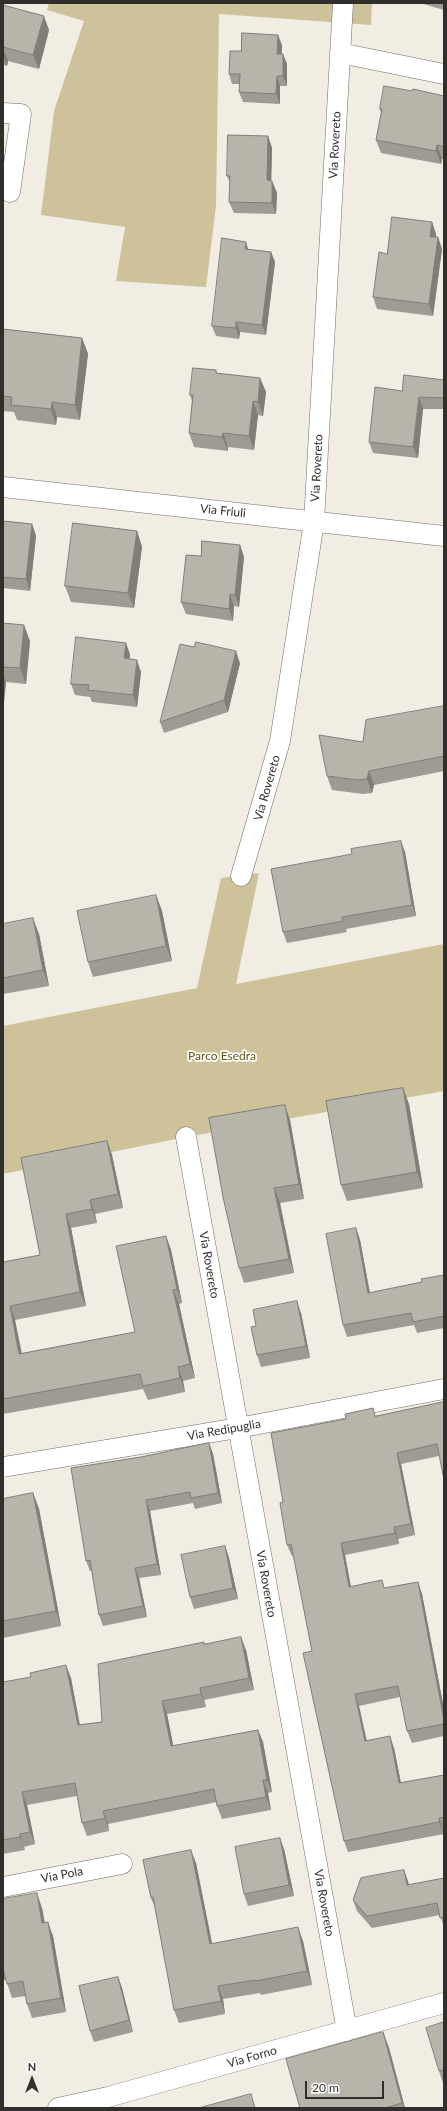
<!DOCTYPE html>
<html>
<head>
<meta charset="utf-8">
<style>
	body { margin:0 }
	#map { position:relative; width:447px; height:2111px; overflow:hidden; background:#f1ede3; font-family:Lato,sans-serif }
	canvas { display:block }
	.frame { position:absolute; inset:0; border:4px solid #302f2b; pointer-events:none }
	.north { position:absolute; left:12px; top:2059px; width:40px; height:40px; -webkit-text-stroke:3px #fff; paint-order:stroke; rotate:0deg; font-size:11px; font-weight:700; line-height:16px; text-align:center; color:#302f2b }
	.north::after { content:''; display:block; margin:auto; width:14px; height:18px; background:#302f2b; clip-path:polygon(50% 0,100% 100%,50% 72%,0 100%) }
	.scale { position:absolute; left:305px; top:2081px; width:79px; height:18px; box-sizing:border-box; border:2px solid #302f2b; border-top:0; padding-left:5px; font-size:12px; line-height:14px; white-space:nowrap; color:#302f2b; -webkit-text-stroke:3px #fff; paint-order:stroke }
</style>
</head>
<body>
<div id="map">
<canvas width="447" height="2111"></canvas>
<div class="frame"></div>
<div class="north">N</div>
<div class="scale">20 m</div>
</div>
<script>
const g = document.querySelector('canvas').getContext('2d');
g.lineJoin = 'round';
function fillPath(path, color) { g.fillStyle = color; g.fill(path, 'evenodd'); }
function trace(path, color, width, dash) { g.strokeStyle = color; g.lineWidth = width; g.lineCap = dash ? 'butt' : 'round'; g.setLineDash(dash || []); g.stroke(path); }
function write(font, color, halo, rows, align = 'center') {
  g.font = font + ' Lato,sans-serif'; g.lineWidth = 3.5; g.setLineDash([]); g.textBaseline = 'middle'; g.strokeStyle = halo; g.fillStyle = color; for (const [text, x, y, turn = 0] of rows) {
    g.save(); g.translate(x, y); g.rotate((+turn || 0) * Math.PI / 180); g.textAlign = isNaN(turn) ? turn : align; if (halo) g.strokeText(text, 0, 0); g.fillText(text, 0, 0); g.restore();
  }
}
const green = new Path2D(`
	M49 3H372L371 25 219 14 216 206 206 287 116 281 125 227 41 215 54 111 84 21 47 10Z
	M259 873 236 984 444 944V1091L186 1137 3 1174V1026L197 988 221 878Z`);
const street = new Path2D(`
	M340 53 444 74
	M3 113 21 114 10 192
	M3 487 444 536
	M241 876 280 741 314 522 343 3
	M186 1137 347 2031
	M3 1467 238 1428 444 1389
	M3 1887 122 1864
	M58 2108 108 2097 444 2003`);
const wall = new Path2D(`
	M420 3H444V10Z
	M3 5 49 30 39 69 8 61 7 66 3 65Z
	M282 45V54H283L287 64V86H280V104L243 102 239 92 240 84H232L229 74 241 51Z
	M444 96V159H442L441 164 381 153 376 140 381 113 380 109Z
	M268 136 272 148 271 181H272L277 193 276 214 234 213 229 202 230 183 227 176Z
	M432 222 436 234V237H438L442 249 433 316 377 309 373 297 387 254Z
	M248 249 271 252 275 262 266 335 240 332 239 339 216 336 212 326Z
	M3 329 82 338 88 354 80 420 57 417 56 425 17 420 14 412 3 411Z
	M216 370 217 373 260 378 266 392 263 416 258 415 254 450 228 447V451L194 447 189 433 192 401 190 395Z
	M444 380V409H423L418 458 373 453 369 442 402 391Z
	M3 521 32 524 36 536 30 591 3 588Z
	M137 531 142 547 134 608 71 602 65 586Z
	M240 545 244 557 239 607 234 606 233 621 186 614 181 602 201 556Z
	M3 623 30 641 26 684 6 682 3 712Z
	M130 654V659L141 672 137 707 92 702 90 697 75 695 71 684Z
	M240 663 228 712 164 733 160 722Z
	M444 706V771L374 785 372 793 363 794 332 790 327 776 363 742Z
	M405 852 416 916 346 929 347 932 287 943 283 932Z
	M156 895 162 911 172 961 93 977 88 962Z
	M3 924 39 934 49 986 3 994Z
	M409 1104 423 1188 347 1201 341 1185Z
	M290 1120 304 1199 280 1203 294 1273 244 1283 239 1268Z
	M107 1141 112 1155 123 1208 95 1214 97 1223 71 1228 86 1306 15 1320 22 1353 135 1332 166 1236 171 1250 182 1303 179 1304 195 1378 183 1381 185 1392 148 1400 143 1389 3 1414V1262L40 1255Z
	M356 1228 360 1240 370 1293 422 1282 444 1275V1328L417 1333 414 1325 347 1337 343 1325Z
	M301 1313 310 1358 261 1367 257 1355 256 1326Z
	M444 1402 439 1456 401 1464 415 1535 398 1539 399 1544 345 1555 351 1587 382 1580 384 1588 418 1582 422 1594 444 1709V1736L412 1743 407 1731 400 1697 359 1706 367 1741 394 1748 401 1783 444 1775V1830H443L444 1834 348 1852 344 1841 312 1651 294 1556H292L287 1545 376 1416Z
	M209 1443 213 1454 222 1503 195 1509 193 1503 150 1511 161 1575 139 1578 147 1617 103 1626 99 1615 92 1571H90L86 1561 141 1457Z
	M33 1493 39 1509 61 1626 3 1638V1499Z
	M225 1546 229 1558 238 1599 194 1609 190 1597Z
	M204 1644 246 1650 254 1690 204 1700 206 1707 167 1714 173 1746 258 1730 263 1742 272 1792 268 1793 271 1810 222 1819 217 1806V1802L108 1824 109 1831 87 1836 82 1823 77 1796 27 1805 35 1844 24 1847 25 1850 3 1854V1682L71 1678 80 1725 102 1722Z
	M284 1849 294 1896 248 1906 244 1894Z
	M196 1863 212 1944 303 1941 312 1985 261 1995 260 1993 223 1999 225 2014 179 2023 174 2010 156 1910 151 1898Z
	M404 1870 409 1885 444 1878V1928L440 1915 372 1928 357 1911 353 1900Z
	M3 1899 42 1908 45 1923 53 1936 66 2012 32 2018 27 2004 25 1996 12 1998 6 1980H3Z
	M118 1977 122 1988 133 2032 94 2042 90 2031Z
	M444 2022V2086L439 2071Z
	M383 2032 389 2048 405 2108H300Z`);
const shadedWall = new Path2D(`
	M44 16 49 30 39 69 33 55Z
	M278 35 282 45 281 64 277 54Z
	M3 48 8 61 7 66 3 56Z
	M283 54 287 64V86L283 76Z
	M277 76 280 86V104L276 94Z
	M268 136 272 148 271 192 267 180Z
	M437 145 442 159 441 164 436 151Z
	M272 181 277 193 276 214 272 203Z
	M432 222 436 234 434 248 430 237Z
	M438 237 442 249 433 316 429 304Z
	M246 242 249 252 245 249Z
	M271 252 275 262 266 335 262 325Z
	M236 322 240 332 239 339 236 328Z
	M82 338 88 354 80 420 75 405Z
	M260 378 266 392 263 416 258 402Z
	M419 397 423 409 418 458 413 447Z
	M253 401 258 415 254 450 249 436Z
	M52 402 57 417 56 425 51 409Z
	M223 433 228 447V451L222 437Z
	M32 524 36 536 30 591 26 579Z
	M137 531 142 547 134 608 128 593Z
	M240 545 244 557 239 607 235 595Z
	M230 594 234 606 233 621 229 609Z
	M24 625 30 641 26 684 20 668Z
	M126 643 130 654 128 670 124 658Z
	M236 651 240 663 228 712 224 700Z
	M137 660 141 672 137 707 133 695Z
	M3 674 6 682 3 712Z
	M369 771 374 785 372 793 367 779Z
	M401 841 405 852 416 916 412 905Z
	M156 895 162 911 172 961 166 946Z
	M33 918 39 934 49 986 43 970Z
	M403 1088 409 1104 423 1188 417 1172Z
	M285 1105 290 1120 304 1199 299 1184Z
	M107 1141 112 1155 123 1208 118 1194Z
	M274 1188 280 1203 294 1273 289 1259Z
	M90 1200 95 1214 97 1223 92 1209Z
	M66 1214 71 1228 86 1306 80 1292Z
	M356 1228 360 1240 372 1305 368 1293Z
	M166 1236 171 1250 182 1303 177 1289Z
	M173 1290 179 1304 195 1378 190 1364Z
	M297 1301 301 1313 310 1358 306 1346Z
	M10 1306 15 1320 24 1368 19 1354Z
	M178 1367 183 1381 185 1392 180 1378Z
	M209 1443 213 1454 222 1503 218 1493Z
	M397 1453 401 1464 415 1535 411 1524Z
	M33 1493 39 1509 61 1626 56 1611Z
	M146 1500 150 1511 161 1575 157 1564Z
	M394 1527 398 1539 399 1544 395 1533Z
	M341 1543 345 1555 353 1599 349 1587Z
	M225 1546 229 1558 238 1599 233 1588Z
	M135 1568 139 1578 147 1617 143 1606Z
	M418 1582 422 1594 444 1709V1720Z
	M241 1637 246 1650 254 1690 249 1678Z
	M66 1665 71 1678 82 1738 78 1725Z
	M200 1688 204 1700 206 1707 201 1694Z
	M355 1694 359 1706 369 1753 365 1741Z
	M162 1701 167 1714 176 1759 171 1746Z
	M258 1730 263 1742 272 1792 267 1780Z
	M390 1736 394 1748 403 1794 399 1783Z
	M263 1780 268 1793 271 1810 266 1797Z
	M22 1792 27 1805 35 1844 30 1832Z
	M103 1811 108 1824 109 1831 105 1818Z
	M439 1818 443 1830 444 1834 439 1822Z
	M20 1834 24 1847 25 1850 20 1837Z
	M280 1838 284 1849 294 1896 289 1885Z
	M191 1850 196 1863 215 1958 210 1944Z
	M404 1870 408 1881 411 1897 407 1885Z
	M37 1893 42 1908 47 1937 42 1923Z
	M48 1922 53 1936 66 2012 61 1998Z
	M298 1927 303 1941 312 1985 307 1971Z
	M118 1977 122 1988 133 2032 129 2020Z
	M218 1986 223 1999 225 2014 221 2001Z
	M383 2032 389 2048 405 2108H404L402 2103Z`);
const building = new Path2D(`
	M3 5 44 16 33 55 3 47Z
	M242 33 278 35 277 54H283V76H277L276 94 239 92 240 74H229L230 51H241Z
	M384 86 412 91 413 89 444 96V147L437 145 436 151 376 140 382 109H380Z
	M228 135 268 136 267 180 272 181V203L229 202 230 176H227Z
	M392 217 432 222 430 237H438L429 304 373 297 379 252 387 254Z
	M222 238 246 242 245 249 271 252 262 325 236 322V328L212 326Z
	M3 329 82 338 75 405 52 402 51 409 11 405 12 397 3 396Z
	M193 368 216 370V373L260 378 258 402 253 401 249 436 223 433 222 437 189 433 193 395H190Z
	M404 375 444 380V398L419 397 413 447 369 442 375 387 402 391Z
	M3 521 32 524 26 579 3 577Z
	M73 523 137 531 128 593 65 586Z
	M202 541 240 545 235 595 230 594 229 609 181 602 186 555 201 556Z
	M3 623 24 625 20 668 3 667Z
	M76 637 126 643 124 658 137 660 133 695 88 690 89 685 71 684Z
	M196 642 236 651 224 700 160 722 180 644 194 647Z
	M444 706V756L369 771 367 779 358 780 327 776 319 735 363 742 366 720Z
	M401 841 412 905 342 917 343 921 283 932 271 869 352 854 351 849Z
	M156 895 166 946 88 962 77 911Z
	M33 918 43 970 3 978V924Z
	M403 1088 417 1172 341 1185 326 1101Z
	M285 1105 299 1184 274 1188 289 1259 239 1268 223 1197 209 1118Z
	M107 1141 118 1194 90 1200 92 1209 66 1214 80 1292 10 1306 19 1354 135 1332 116 1246 166 1236 177 1289 173 1290 190 1364 178 1367 180 1378 143 1386 140 1374 3 1399V1262L40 1255 21 1158Z
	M356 1228 368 1293 422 1282 421 1279 444 1275V1316L413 1322 411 1313 343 1325 326 1234Z
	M297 1301 306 1346 257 1355 251 1327 256 1326 253 1310Z
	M444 1402V1480L437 1444 397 1453 411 1524 394 1527 395 1533 341 1543 349 1587 382 1580 384 1588 418 1582 444 1720V1724L407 1731 398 1686 355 1694 365 1741 390 1736 399 1783 444 1775V1817L439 1818V1822L344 1841 303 1653 312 1651 291 1544 287 1545 280 1503 283 1502 271 1433 346 1419 345 1414 373 1408 375 1416Z
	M209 1443 218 1493 191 1498 190 1492 146 1500 157 1564 135 1568 143 1606 99 1615 90 1560 86 1561 71 1468 141 1457Z
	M33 1493 56 1611 3 1621V1499Z
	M225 1546 233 1588 190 1597 181 1555Z
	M241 1637 249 1678 200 1688 201 1694 162 1701 171 1746 258 1730 267 1780H263L266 1797 217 1806 214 1789 103 1811 105 1818 82 1823 75 1783 22 1792 30 1832 20 1834V1837L3 1840V1682L31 1677 30 1673 66 1665 78 1725 102 1722 98 1664 204 1642V1644Z
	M280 1838 289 1885 244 1894 235 1847Z
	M191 1850 210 1944 298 1927 307 1971 256 1981 255 1980 218 1986 221 2001 174 2010 153 1897 151 1898 143 1860Z
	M404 1870 407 1885 444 1878V1917L440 1918 437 1903 367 1916 353 1900 361 1878Z
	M37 1893 42 1923 48 1922 61 1998 27 2004 23 1981 7 1984 3 1969V1899Z
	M118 1977 129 2020 90 2031 79 1986Z
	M444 2022V2070L439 2071 426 2028Z
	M383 2032 402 2103 385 2108H300L286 2059Z
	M251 2094 255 2108H199Z`);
const streetNames = [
	["Via Rovereto",335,145,-87],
	["Via Rovereto",317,468,-87],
	["Via Friuli",223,511,6],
	["Via Rovereto",267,788,-74],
	["Via Rovereto",209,1265,80],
	["Via Redipuglia",224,1430,-10],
	["Via Rovereto",266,1584,80],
	["Via Pola",62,1875,-11],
	["Via Rovereto",324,1903,80],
	["Via Forno",252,2057,-16]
];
const parkNames = [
	["Parco Esedra",222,1056]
];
fillPath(green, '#cec29b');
trace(street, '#6f6c63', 21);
trace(street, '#fff', 20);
fillPath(wall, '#9d9b92');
fillPath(shadedWall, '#807e77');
fillPath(building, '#b7b4aa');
trace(building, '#807e77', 1);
write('12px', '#302f2b', '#fff', streetNames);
write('12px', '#675510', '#fff', parkNames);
</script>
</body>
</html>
